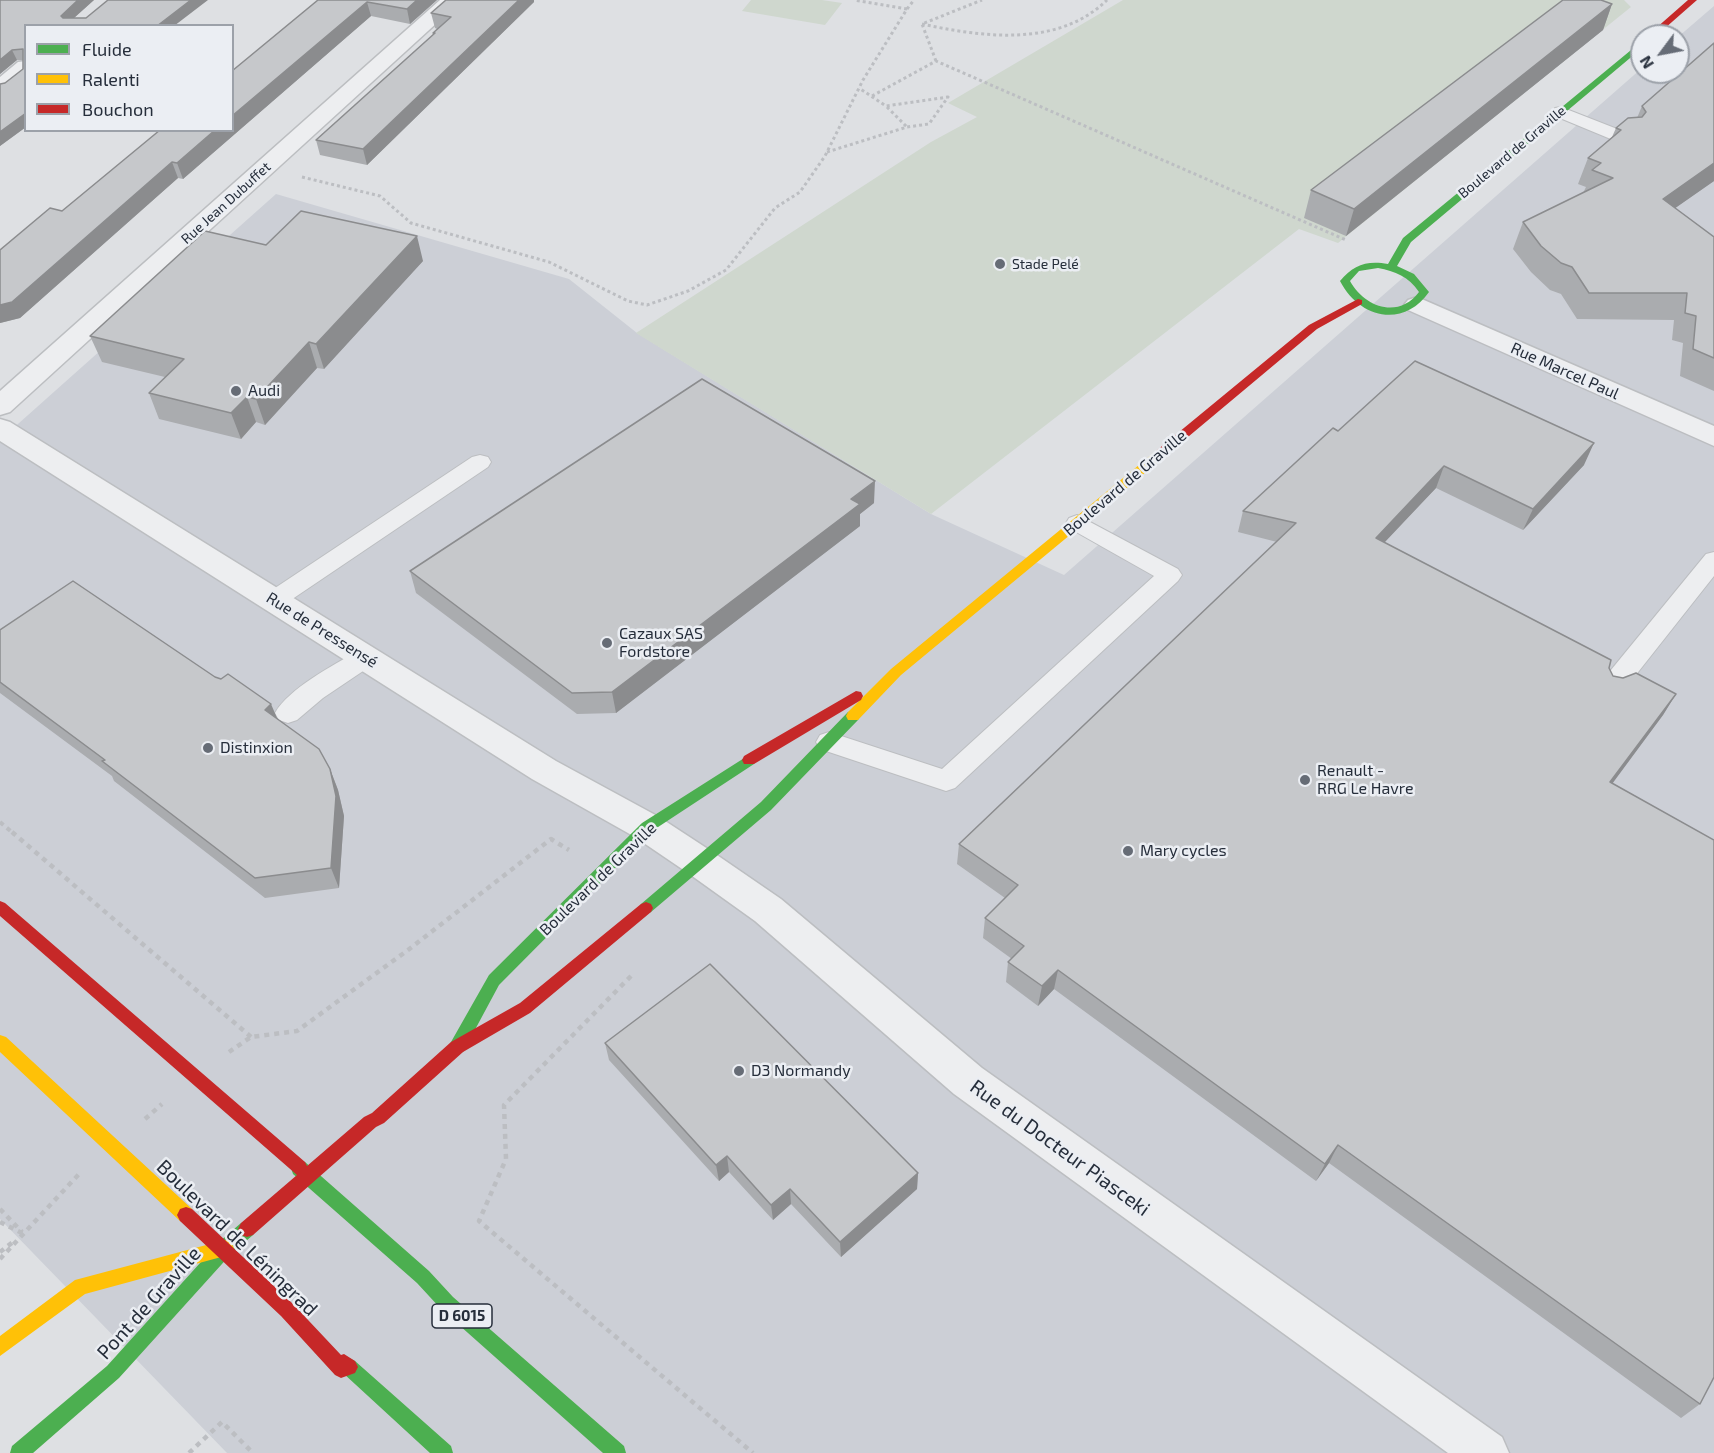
<!DOCTYPE html>
<html>
<head>
<meta charset="utf-8">
<style>
	body { margin:0 }
	#map { position:relative; width:1714px; height:1453px; overflow:hidden; background:#dee0e3; font-family:"Exo 2",sans-serif }
	canvas { display:block }
	.legend { position:absolute; left:24px; top:24px; width:210px; height:108px; box-sizing:border-box; background:#ebeef3; border:2px solid #9ca1a9; margin:0; padding:8px 10px; list-style:none; font-size:18px; color:#262e3b }
	.legend li { display:flex; align-items:center; gap:12px; height:30px }
	.legend b { width:30px; border:2px solid #9ca1a9 }
	.north { position:absolute; left:1630px; top:24px; width:60px; height:60px; box-sizing:border-box; background:#ebeef3; border:2px solid #9ca1a9; border-radius:50%; rotate:238deg; font-size:16px; font-weight:700; line-height:24px; text-align:center; color:#262e3b }
	.north::after { content:''; display:block; margin:auto; width:21px; height:27px; background:#666c76; clip-path:polygon(50% 0,100% 100%,50% 72%,0 100%) }
</style>
</head>
<body>
<div id="map">
<canvas width="1714" height="1453"></canvas>
<ul class="legend">
<li><b style="height:8px;background:#4caf50"></b>Fluide</li>
<li><b style="height:8px;background:#ffc107"></b>Ralenti</li>
<li><b style="height:8px;background:#c62828"></b>Bouchon</li>
</ul>
<div class="north">N</div>
</div>
<script>
const g = document.querySelector('canvas').getContext('2d');
g.lineJoin = 'round';
function fillPath(path, color) { g.fillStyle = color; g.fill(path, 'evenodd'); }
function trace(path, color, width, dash) { g.strokeStyle = color; g.lineWidth = width; g.lineCap = dash ? 'butt' : 'round'; g.setLineDash(dash || []); g.stroke(path); }
function write(font, color, halo, rows, align = 'center') {
  g.font = font + ' "Exo 2",sans-serif'; g.lineWidth = 5; g.setLineDash([]); g.textBaseline = 'middle'; g.strokeStyle = halo; g.fillStyle = color; for (const [text, x, y, turn = 0] of rows) {
    g.save(); g.translate(x, y); g.rotate((+turn || 0) * Math.PI / 180); g.textAlign = isNaN(turn) ? turn : align; if (halo) g.strokeText(text, 0, 0); g.fillText(text, 0, 0); g.restore();
  }
}
const built = new Path2D(`
	M1714 6V1453H227L0 1219V440L276 194 569 279 637 333 931 514 1064 575 1642 68V72H1678V37Z`);
const green = new Path2D(`
	M751 0H822L842 3 825 25 742 11Z
	M1123 0H1624L1631 7 1338 243 1299 229 931 514 636 333 931 142 977 117 948 103Z`);
const pathFar2 = new Path2D(`
	M907 9 914 0
	M922 24C982 37 1058 48 1107 0
	M936 61 922 24 982 0
	M872 96 936 61 1346 240
	M887 107 907 127
	M827 152 907 127 929 124 948 97 886 106 859 88
	M302 177 380 196 411 223 549 262 628 301 647 305 688 291 726 270 775 208 800 192 825 156 863 80 907 9 854 0`);
const pathFar1 = new Path2D(`
	M0 822 14 834`);
const path = new Path2D(`
	M12 832 251 1037
	M631 976 504 1105 506 1159 479 1221 753 1453
	M229 1052 251 1037 297 1031 408 950 551 839 569 850
	M145 1119 162 1104
	M0 1209 22 1232
	M0 1222 24 1234
	M0 1252 13 1242
	M0 1259 79 1174
	M189 1453 222 1422 253 1453`);
const lane = new Path2D(`
	M1561 107 1630 134 1633 138 1630 142H1618L1555 116 1552 112 1555 108Z
	M480 455 488 457 491 462 488 467 282 606 274 608 266 606 262 600 266 594 472 457Z
	M1077 515 1178 569 1182 575 1178 581 955 788 946 791 820 749 816 742 820 735 829 732 942 769 1154 576 1069 528 1066 523 1069 518Z
	M1714 552V576L1620 695 1611 697 1602 695 1599 688 1602 681 1706 554Z
	M366 648 375 651 378 657 375 663 323 698 297 720 288 723 279 720 275 713C289 688 333 666 357 651Z`);
const street = new Path2D(`
	M440 0H462L10 412 0 415V391Z
	M26 61V78L8 92 0 94V77L18 62Z
	M1417 297 1714 426V446L1408 310 1404 305 1408 300Z
	M0 419 10 422 556 761 659 817 714 853 781 899 982 1068 1502 1437 1509 1453H1448L954 1094 755 921 688 873 635 837 532 779 0 441Z`);
const fast = new Path2D(`
	M1642 41V48L1411 242 1397 266 1414 274 1429 292C1403 329 1359 318 1340 281 1353 265 1367 260 1388 264L1403 238ZM1378 268C1395 271 1409 277 1419 292 1399 319 1365 308 1350 281L1359 271Z
	M853 711 860 716 858 720 771 810 651 912 646 914 641 912 639 908 641 904 761 802 848 712Z
	M749 755 754 756 756 760 754 764 652 831 499 985 463 1052 457 1054 451 1052 449 1047 451 1042 489 975 642 823Z
	M299 1160 305 1162 429 1271 453 1297 624 1446 626 1453H603L441 1309 417 1283 293 1174 291 1168 293 1162Z
	M247 1221 253 1223 256 1229 253 1235 231 1254 119 1378 33 1453H10L12 1446 107 1366 219 1242 241 1223Z
	M349 1358 355 1361 451 1446 453 1453H430L343 1373 340 1367 343 1361Z`);
const slow = new Path2D(`
	M1160 450 1166 454 1164 457 901 675 858 720H848L846 716 848 712 891 669 1156 451Z
	M0 1035 6 1037 192 1209 195 1215 192 1221 186 1223 180 1221 0 1052Z
	M225 1240 231 1242 234 1248 231 1254 225 1256 85 1294 0 1356V1336L75 1280Z`);
const jam = new Path2D(`
	M1688 0H1697L1656 36H1647Z
	M1358 299 1362 300V304L1317 329 1164 457H1156L1154 454 1156 451 1309 325Z
	M856 691 861 692 863 696 861 700 754 764H744L742 760 744 756Z
	M0 901 5 903 305 1162 307 1166 364 1117 372 1113 451 1042 520 1003 641 904 646 902 651 904 653 908 651 912 530 1013 463 1052 384 1123 376 1127 253 1235 247 1237 241 1235 238 1229 241 1223 297 1175 0 916Z
	M186 1207 192 1209 293 1304 341 1355 344 1354 355 1361 358 1367 355 1373 341 1378 335 1375 281 1316 180 1221 177 1215 180 1209Z`);
const wall = new Path2D(`
	M0 0H94L74 18 174 26H26V127L0 146V84L5 83 23 69V60H17L0 74Z
	M318 0H437L410 24 371 16 183 179 178 178 20 318 0 323V250L62 211Z
	M534 2 367 165 320 155 316 140 433 35V33L437 29 435 28 431 13Z
	M1612 4 1603 30 1346 236 1304 218 1311 190Z
	M1714 43V181L1675 208 1714 237V391L1680 376 1683 343 1672 340 1674 320 1577 319 1561 294 1550 290 1531 272 1513 249 1523 222 1583 193 1586 187 1578 184 1588 158 1612 137 1616 128 1637 118 1642 106Z
	M266 245 423 261 324 369 317 368 265 425 256 422 241 439 159 419 149 393 165 377 102 362 90 336Z
	M1338 431 1584 465 1523 530 1436 488 1384 542 1609 668 1613 676 1676 694 1663 715 1612 783 1700 1404 1681 1418 1329 1163 1316 1181 1054 989 1038 1006 1006 982 1008 962 1012 959 983 938 985 918 1005 898 957 864 959 844 1277 542 1238 532 1243 511Z
	M874 503 860 514V526L616 713 577 714 416 593 410 571Z
	M0 630 215 677 278 719 330 769 338 790 344 816 339 888 265 898 114 781 112 776 0 693Z
	M605 1043 918 1173 917 1189 841 1257 791 1204 773 1220 729 1172 719 1181 609 1060Z`);
const shadedWall = new Path2D(`
	M78 0H94L65 26 61 16Z
	M191 0H208L174 26H157Z
	M417 0H437L410 24 407 9Z
	M519 0H534V2L367 165 363 149Z
	M367 2 371 16 183 179 177 163 215 130H232V116Z
	M1612 4 1603 30 1346 236 1354 209Z
	M12 50 17 60 0 74V60Z
	M26 113V127L0 146V132Z
	M172 162 178 178 20 318 0 323V305Z
	M1714 163V181L1651 225 1663 199Z
	M417 236 423 261 324 369 316 344Z
	M309 342 317 368 265 425 256 399Z
	M247 397 256 422 241 439 231 413Z
	M1594 443 1584 465 1523 530 1533 509Z
	M1444 466 1436 488 1368 560 1376 538Z
	M875 481 874 503 860 514V526L616 713 612 692 851 499Z
	M1676 694 1663 715 1598 803 1610 782Z
	M271 704 280 725 265 710Z
	M330 769 338 790 344 816 339 888 331 868Z
	M1058 970 1054 989 1038 1006 1042 986Z
	M1338 1145 1329 1163 1316 1181 1325 1164Z
	M727 1156 729 1172 719 1181 716 1165Z
	M918 1173 917 1189 841 1257 840 1242Z
	M790 1189 791 1204 773 1220 771 1205Z`);
const building = new Path2D(`
	M0 0H78L61 16 63 18H86L108 0H191L157 26H26V113L0 132V84L5 83 23 69V49L12 50 0 60Z
	M318 0H417L407 9 367 2 232 116V71Z
	M446 0H519L363 149 316 140 435 33H433L451 17 431 13Z
	M1563 0H1601L1612 4 1354 209 1311 190Z
	M1714 43V163L1663 199 1714 237V358L1693 349 1696 316 1685 313 1687 293H1589L1572 267 1561 263 1541 246 1523 222 1613 178 1592 170 1601 163 1588 158 1621 130 1616 128 1628 118 1642 117 1646 112 1642 106Z
	M160 130H215L177 163 172 162 12 302 0 305V250L50 208 62 211Z
	M301 211 417 236 316 344 309 342 256 399 247 397 231 413 149 393 184 359 90 336 205 231 266 245Z
	M1415 361 1594 443 1533 509 1444 466 1376 538 1611 660 1609 668 1613 676 1623 678 1636 673 1676 694 1610 782 1714 840V1377L1700 1404 1338 1145 1325 1164 1058 970 1042 986 1008 962 1024 946 985 918 1018 885 959 844 1296 523 1243 511 1333 428 1338 431Z
	M702 379 875 481 851 499 860 504 612 692 572 693 410 571Z
	M73 581 215 677 221 679 228 674 271 704 265 710 319 749 330 769 336 796 331 868 255 878 102 761 105 760 0 682V630Z
	M710 964 918 1173 840 1242 790 1189 771 1205 727 1156 716 1165 605 1043Z`);
const markers = [
	[1000,264,6,"#666c76"],
	[236,391,6,"#666c76"],
	[607,643,6,"#666c76"],
	[208,748,6,"#666c76"],
	[1305,780,6,"#666c76"],
	[1128,851,6,"#666c76"],
	[739,1071,6,"#666c76"]
];
const farStreetnames = [
	["Boulevard de Graville",1512,152,-40],
	["Rue Jean Dubuffet",226,203,-42]
];
const farPoinames = [
	["Stade Pelé",1012,264]
];
const shields = [
	[462,1316,60]
];
const shieldNames = [
	["D 6015",462,1316]
];
const streetNames = [
	["Rue Marcel Paul",1565,371,24],
	["Boulevard de Graville",1125,483,-40],
	["Rue de Pressensé",322,630,32],
	["Boulevard de Graville",598,879,-44]
];
const poiNames = [
	["Audi",248,391],
	["Cazaux SAS",619,634],
	["Fordstore",619,652],
	["Distinxion",220,748],
	["Renault -",1317,771],
	["RRG Le Havre",1317,789],
	["Mary cycles",1140,851],
	["D3 Normandy",751,1071]
];
const nearStreetnames = [
	["Rue du Docteur Piasceki",1060,1148,36],
	["Boulevard de Léningrad",237,1238,44],
	["Pont de Graville",149,1303,-48]
];
fillPath(built, '#cccfd6');
fillPath(green, '#cfd7ce');
trace(lane, '#bcbec1', 2);
trace(street, '#bcbec1', 3);
trace(pathFar2, '#bcbec2', 3, [3, 3]);
trace(pathFar1, '#bcbec2', 4, [4.5, 4.5]);
trace(path, '#bcbec2', 4.5, [5, 5]);
fillPath(lane, '#edeef0');
fillPath(street, '#edeef0');
fillPath(fast, '#4caf50');
fillPath(slow, '#ffc107');
fillPath(jam, '#c62828');
fillPath(wall, '#aaacaf');
fillPath(shadedWall, '#8b8c8e');
fillPath(building, '#c6c8cb');
trace(building, '#8b8c8e', 1.5);
for (const [x, y, r, color] of markers) { const dot = new Path2D(); dot.arc(x, y, r, 0, 2 * Math.PI); g.fillStyle = color; g.fill(dot); trace(dot, '#ebeef3', 2); }
write('14px', '#262e3b', '#ebeef3', farStreetnames);
write('14px', '#262e3b', '#ebeef3', farPoinames, 'left');
for (const [x, y, w] of shields) { const box = new Path2D(); box.roundRect(x - w / 2, y - 12, w, 24, 4.5); g.fillStyle = '#ebeef3'; g.fill(box); trace(box, '#262e3b', 1.5); }
write('bold 15px', '#262e3b', null, shieldNames);
write('16px', '#262e3b', '#ebeef3', streetNames);
write('16px', '#262e3b', '#ebeef3', poiNames, 'left');
write('20px', '#262e3b', '#ebeef3', nearStreetnames);
</script>
</body>
</html>
